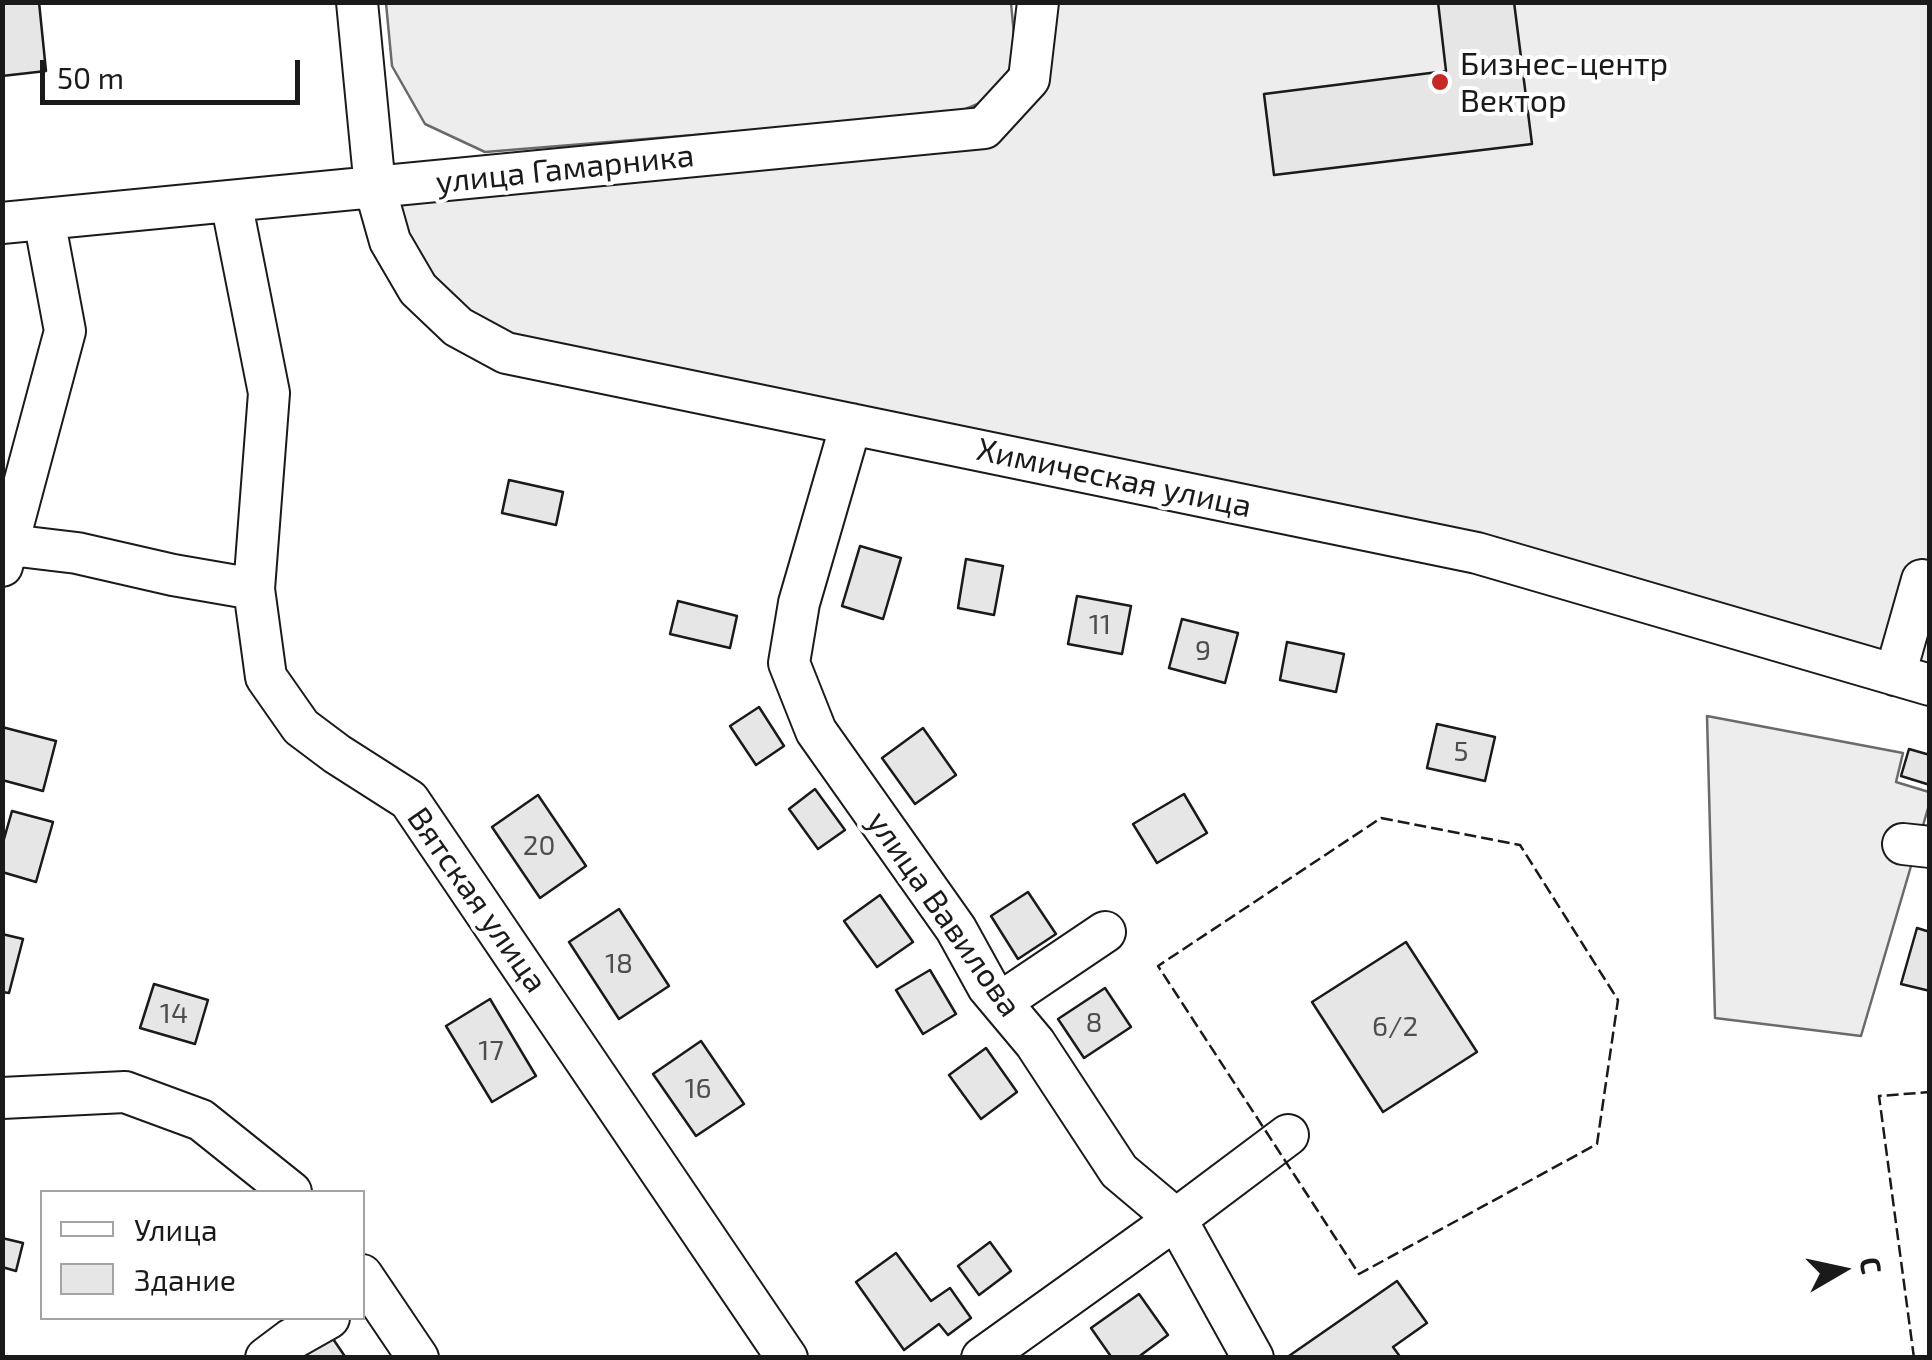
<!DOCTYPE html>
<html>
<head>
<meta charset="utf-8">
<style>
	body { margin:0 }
	#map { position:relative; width:1932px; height:1360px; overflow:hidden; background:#fff; font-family:"Exo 2",sans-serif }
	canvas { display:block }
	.frame { position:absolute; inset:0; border:5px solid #1a1a1a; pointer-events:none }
	.legend { position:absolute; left:40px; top:1190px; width:325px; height:130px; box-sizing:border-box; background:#fff; border:2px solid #a3a3a3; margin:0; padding:12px 18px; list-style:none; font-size:30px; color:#1a1a1a }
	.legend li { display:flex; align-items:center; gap:20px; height:50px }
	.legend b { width:50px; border:2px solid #a3a3a3 }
	.north { position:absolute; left:1792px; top:1220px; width:100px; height:100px; -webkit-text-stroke:8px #fff; paint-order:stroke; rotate:81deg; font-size:28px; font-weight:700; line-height:40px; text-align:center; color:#1a1a1a }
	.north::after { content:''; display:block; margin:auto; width:35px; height:45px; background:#1a1a1a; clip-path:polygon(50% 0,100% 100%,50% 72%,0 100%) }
	.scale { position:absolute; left:40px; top:60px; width:260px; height:45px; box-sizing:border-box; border:5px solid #1a1a1a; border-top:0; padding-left:12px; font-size:30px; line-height:35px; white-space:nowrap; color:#1a1a1a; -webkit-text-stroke:8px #fff; paint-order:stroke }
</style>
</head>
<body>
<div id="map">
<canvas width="1932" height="1360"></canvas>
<div class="frame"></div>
<ul class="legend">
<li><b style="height:12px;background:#fff"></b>Улица</li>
<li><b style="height:28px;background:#e6e6e6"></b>Здание</li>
</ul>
<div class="north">С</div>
<div class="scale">50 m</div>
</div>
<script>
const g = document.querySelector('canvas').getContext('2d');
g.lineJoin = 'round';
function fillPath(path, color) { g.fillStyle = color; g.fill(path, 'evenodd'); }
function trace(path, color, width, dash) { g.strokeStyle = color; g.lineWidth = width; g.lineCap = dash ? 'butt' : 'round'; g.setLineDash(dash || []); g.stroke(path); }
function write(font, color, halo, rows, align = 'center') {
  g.font = font + ' "Exo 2",sans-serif'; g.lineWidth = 8; g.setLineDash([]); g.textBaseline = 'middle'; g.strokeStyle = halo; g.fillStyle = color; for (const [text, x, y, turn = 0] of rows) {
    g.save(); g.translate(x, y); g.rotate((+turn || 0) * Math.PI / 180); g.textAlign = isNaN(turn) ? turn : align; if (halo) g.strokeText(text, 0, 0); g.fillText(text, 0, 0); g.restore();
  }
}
const built = new Path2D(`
	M386 3H1011L1016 56 995 97 953 114 485 152 425 124 392 66Z
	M1038 3H1929V685L1477 553 458 327 375 188 984 128 1029 79Z
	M1707 716 1903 753 1896 782 1929 792V805L1861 1036 1715 1018Z`);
const building = new Path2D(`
	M2 2H39L46 71 2 76Z
	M1438 2H1514L1532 144 1274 175 1264 94 1446 71Z
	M509 480 563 492 556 525 502 513Z
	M860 546 901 558 883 619 842 606Z
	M966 559 1003 566 994 615 958 608Z
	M1077 596 1131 606 1122 654 1068 644Z
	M678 601 737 616 730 648 670 634Z
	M1182 619 1238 633 1225 683 1169 668Z
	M1287 642 1344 654 1336 692 1280 680Z
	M759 707 784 746 756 765 730 726Z
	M1437 724 1495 737 1485 781 1427 768Z
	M2 727 56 741 43 791 2 780Z
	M923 728 956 775 915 804 882 758Z
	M1909 749 1930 755V785L1901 776Z
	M815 789 845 830 818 849 789 809Z
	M1184 794 1207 833 1157 863 1133 824Z
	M538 795 586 866 540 898 492 827Z
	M12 811 53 822 36 882 2 872V846Z
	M1028 892 1056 934 1018 959 991 916Z
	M880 895 913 942 877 967 844 921Z
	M619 909 669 986 619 1019 569 942Z
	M1917 928 1930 932V991L1901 984Z
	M2 934 23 939 9 993 2 992Z
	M1406 942 1477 1052 1383 1112 1312 1002Z
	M930 970 956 1014 923 1034 896 990Z
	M154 984 208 1000 195 1044 140 1028Z
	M1105 988 1131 1027 1084 1058 1058 1019Z
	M490 999 536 1076 492 1102 446 1026Z
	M701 1041 744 1104 696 1136 653 1074Z
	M986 1048 1017 1092 981 1119 949 1075Z
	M2 1238 23 1243 16 1271 2 1267Z
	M990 1242 1011 1271 979 1295 958 1266Z
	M896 1253 931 1301 950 1288 971 1318 948 1335 939 1324 904 1350 856 1282Z
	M1397 1281 1427 1323 1393 1347 1401 1358H1286Z
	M1139 1294 1168 1335 1137 1358H1112L1091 1328Z
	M327 1330 346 1358H295Z`);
const minor = new Path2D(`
	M357 2 375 188 390 241 418 289 458 327 506 353 1477 553 1930 685
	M231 201 269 393 254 589 266 677 301 727 337 754 409 800 787 1358
	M2 223 984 128 1029 79 1038 2
	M851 424 799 603 789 663 816 731 956 929 988 987 1035 1043 1119 1171 1176 1219 1253 1358
	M10 545 77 553 173 575 254 589
	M2 566 65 331 44 219
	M1895 675 1922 580
	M1903 844 1930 847
	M1001 1002 1105 932
	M2 1098 125 1092 201 1120 291 1192
	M362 1275 418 1358
	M266 1358 290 1340 329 1318
	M982 1358 1176 1219 1288 1135`);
const fence = new Path2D(`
	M1381 818 1520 845 1618 1000 1597 1144 1359 1274 1158 966Z
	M1914 1358 1879 1096 1930 1092`);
const markers = [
	[1440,82,10,"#c62828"]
];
const numberNames = [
	["11",1100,625],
	["9",1203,651],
	["5",1461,752],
	["20",539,846],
	["18",619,964],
	["14",174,1014],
	["8",1094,1023],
	["6/2",1395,1027],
	["17",491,1051],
	["16",698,1089]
];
const poiNames = [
	["Бизнес-центр",1460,64],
	["Вектор",1460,101]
];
const streetNames = [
	["улица Гамарника",565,169,-6],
	["Химическая улица",1114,478,12],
	["Вятская улица",477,900,55],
	["улица Вавилова",944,914,55]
];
fillPath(built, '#ededed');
trace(built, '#6a6a6a', 2.5);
fillPath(building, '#e6e6e6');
trace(building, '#1a1a1a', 2.5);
trace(minor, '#1a1a1a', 44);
trace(minor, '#fff', 40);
trace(fence, '#1a1a1a', 2.5, [12, 5]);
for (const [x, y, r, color] of markers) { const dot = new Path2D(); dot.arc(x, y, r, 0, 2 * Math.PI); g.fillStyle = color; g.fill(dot); trace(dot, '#fff', 4); }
write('28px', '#4d4d4d', null, numberNames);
write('32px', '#1a1a1a', '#fff', poiNames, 'left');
write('32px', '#1a1a1a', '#fff', streetNames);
</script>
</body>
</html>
